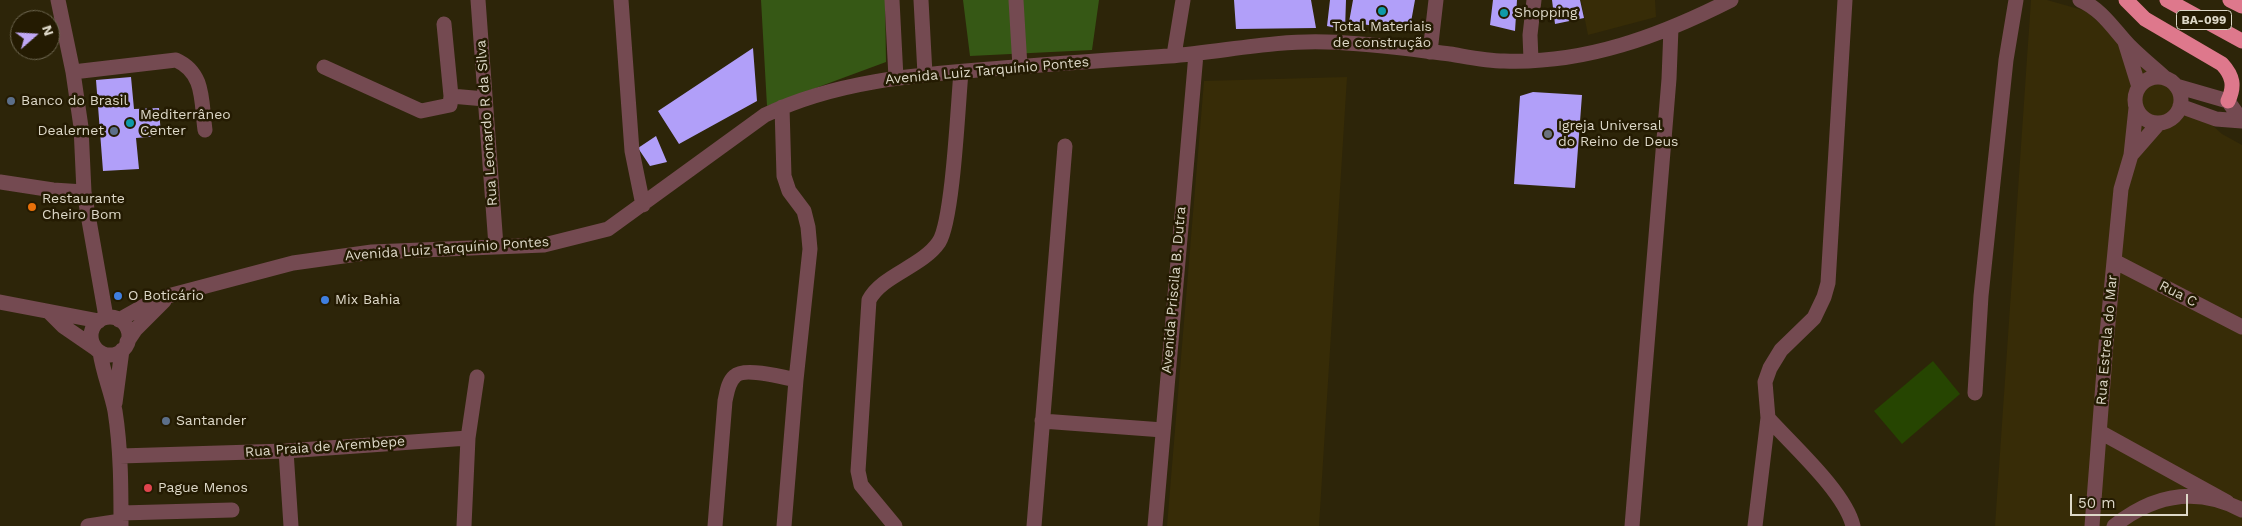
<!DOCTYPE html>
<html>
<head>
<meta charset="utf-8">
<style>
	body { margin:0 }
	#map { position:relative; width:2242px; height:526px; overflow:hidden; background:#2d2509; font-family:"Work Sans",sans-serif }
	canvas { display:block }
	.north { position:absolute; left:10px; top:10px; width:50px; height:50px; box-sizing:border-box; background:#241b02; border:1px solid #6e6751; border-radius:50%; rotate:71deg; font-size:14px; font-weight:700; line-height:20px; text-align:center; color:#ddd8c8 }
	.north::after { content:''; display:block; margin:auto; width:18px; height:22px; background:#c0a8f4; clip-path:polygon(50% 0,100% 100%,50% 72%,0 100%) }
	.scale { position:absolute; left:2070px; top:494px; width:118px; height:22px; box-sizing:border-box; border:2px solid #ddd8c8; border-top:0; padding-left:6px; font-size:15px; line-height:18px; white-space:nowrap; color:#ddd8c8; -webkit-text-stroke:4px #241b02; paint-order:stroke }
</style>
</head>
<body>
<div id="map">
<canvas width="2242" height="526"></canvas>
<div class="north">N</div>
<div class="scale">50 m</div>
</div>
<script>
const g = document.querySelector('canvas').getContext('2d');
g.lineJoin = 'round';
function fillPath(path, color) { g.fillStyle = color; g.fill(path, 'evenodd'); }
function trace(path, color, width, dash) { g.strokeStyle = color; g.lineWidth = width; g.lineCap = dash ? 'butt' : 'round'; g.setLineDash(dash || []); g.stroke(path); }
function write(font, color, halo, rows, align = 'center') {
  g.font = font + ' "Work Sans",sans-serif'; g.lineWidth = 5; g.setLineDash([]); g.textBaseline = 'middle'; g.strokeStyle = halo; g.fillStyle = color; for (const [text, x, y, turn = 0] of rows) {
    g.save(); g.translate(x, y); g.rotate((+turn || 0) * Math.PI / 180); g.textAlign = isNaN(turn) ? turn : align; if (halo) g.strokeText(text, 0, 0); g.fillText(text, 0, 0); g.restore();
  }
}
const built = new Path2D(`
	M1581 0H1655L1656 17 1588 35Z
	M2031 0H2047L2086 11 2222 134 2242 145V526H1995Z
	M1347 77 1319 526H1167L1204 81Z`);
const green = new Path2D(`
	M1933 361 1960 394 1902 444 1874 411Z`);
const forest = new Path2D(`
	M761 0H885L886 62 767 106Z
	M963 0H1099L1092 50 970 56Z`);
const building = new Path2D(`
	M1234 0H1311L1316 28 1236 29Z
	M1330 0H1346L1345 30 1327 26Z
	M1353 0H1415L1411 22 1413 32 1349 22Z
	M1493 0H1517L1515 31 1490 25Z
	M1552 0H1580L1584 18 1555 24Z
	M753 48 757 101 679 144 658 111Z
	M131 77 134 109 159 108 161 136 136 138 139 169 103 171 96 80Z
	M1533 92 1582 95 1575 188 1514 184 1520 96Z
	M656 136 667 162 650 166 638 148Z`);
const minor = new Path2D(`
	M58 0 73 72 81 127 84 192 106 317
	M478 0 496 246
	M621 0 632 151 643 205
	M892 0 896 78
	M921 0 925 74
	M1016 0 1020 67
	M2080 0C2099 8 2111 25 2124 40 2135 53 2151 65 2164 77
	M444 24 451 96 485 99
	M2125 42 2139 87
	M1430 52 1436 0
	M1174 55 1183 0
	M1531 60 1530 35 1534 0
	M324 67 421 111 450 105 451 96
	M73 72 176 60C205 73 201 101 205 130
	M2135 100a23 23 0 1 1 46 0a23 23 0 1 1-46 0Z
	M2176 86 2228 101 2242 121
	M2180 106 2216 119 2242 121
	M782 107 784 176 789 191 804 211 808 227 810 249 796 380 784 526
	M2131 155 2159 123
	M0 182 53 190 84 192
	M2114 261 2242 327
	M0 302 99 321
	M49 312 63 326 95 348
	M91 336a19 19 0 1 1 38 0a19 19 0 1 1-38 0Z
	M119 320 151 302 168 296 293 263 372 252 544 245 608 229 765 115C836 81 914 75 991 69 1050 64 1110 60 1169 56 1222 52 1274 40 1327 42 1368 43 1409 49 1450 54 1468 57 1486 61 1504 61 1585 64 1660 36 1731 0
	M127 342 135 330 164 301
	M100 352C103 373 111 391 115 411 121 449 121 488 121 526
	M1975 393 1981 296 2006 60 2016 0
	M115 403 122 350
	M1768 418C1792 445 1845 492 1853 526
	M1042 421 1163 430
	M2100 432 2227 502
	M286 451 291 526
	M120 456 286 451 468 438
	M121 513 232 510
	M88 526 121 521
	M464 526 468 438 477 377
	M715 526 725 401C727 392 728 382 735 376 744 367 783 377 796 380
	M895 526 861 485 858 471 869 300C882 275 922 267 939 242 953 220 958 104 961 72
	M1034 526 1065 146
	M1155 526 1196 54
	M1632 526 1669 79 1671 28
	M1755 526 1768 418 1765 382 1770 368 1781 350 1814 318 1824 297 1828 283 1845 0
	M2092 526 2106 344 2121 189 2131 155 2136 108
	M2114 526C2153 495 2196 486 2242 510`);
const highway = new Path2D(`
	M2126 0 2145 19 2222 64C2233 76 2235 86 2228 101
	M2167 0 2242 41
	M2230 0 2242 6`);
const markers = [
	[1382,11,5,"#0f9aa8"],
	[1504,13,5,"#0f9aa8"],
	[11,101,5,"#5c6f8a"],
	[130,123,5,"#0f9aa8"],
	[114,131,5,"#5c6f8a"],
	[1548,134,5,"#6b7280"],
	[32,207,5,"#e8710a"],
	[118,296,5,"#3f7fe0"],
	[325,300,5,"#3f7fe0"],
	[166,421,5,"#5c6f8a"],
	[148,488,5,"#e0444e"]
];
const shields = [
	[2204,20,55]
];
const shieldNames = [
	["BA-099",2204,20]
];
const poiNames = [
	["Shopping",1514,13],
	["Total Materiais",1382,27,"center"],
	["de construção",1382,43,"center"],
	["Banco do Brasil",21,101],
	["Mediterrâneo",140,115],
	["Center",140,131],
	["Igreja Universal",1558,126],
	["do Reino de Deus",1558,142],
	["Dealernet",104,131,"right"],
	["Restaurante",42,199],
	["Cheiro Bom",42,215],
	["O Boticário",128,296],
	["Mix Bahia",335,300],
	["Santander",176,421],
	["Pague Menos",158,488]
];
const streetNames = [
	["Avenida Luiz Tarquínio Pontes",987,71,-5],
	["Rua Leonardo R da Silva",487,123,-94],
	["Avenida Luiz Tarquínio Pontes",447,249,-4],
	["Avenida Priscila B. Dutra",1174,290,-85],
	["Rua C",2178,294,27],
	["Rua Estrela do Mar",2107,340,-85],
	["Rua Praia de Arembepe",325,447,-4]
];
fillPath(built, '#372c07');
fillPath(green, '#264501');
fillPath(forest, '#365815');
fillPath(building, '#b19ff9');
trace(minor, '#744a51', 15);
trace(highway, '#de788c', 15);
for (const [x, y, r, color] of markers) { const dot = new Path2D(); dot.arc(x, y, r, 0, 2 * Math.PI); g.fillStyle = color; g.fill(dot); trace(dot, '#241b02', 2); }
for (const [x, y, w] of shields) { const box = new Path2D(); box.roundRect(x - w / 2, y - 9.5, w, 19, 4); g.fillStyle = '#241b02'; g.fill(box); trace(box, '#ddd8c8', 1); }
write('bold 12px', '#ddd8c8', null, shieldNames);
write('14px', '#ddd8c8', '#241b02', poiNames, 'left');
write('14px', '#ddd8c8', '#241b02', streetNames);
</script>
</body>
</html>
